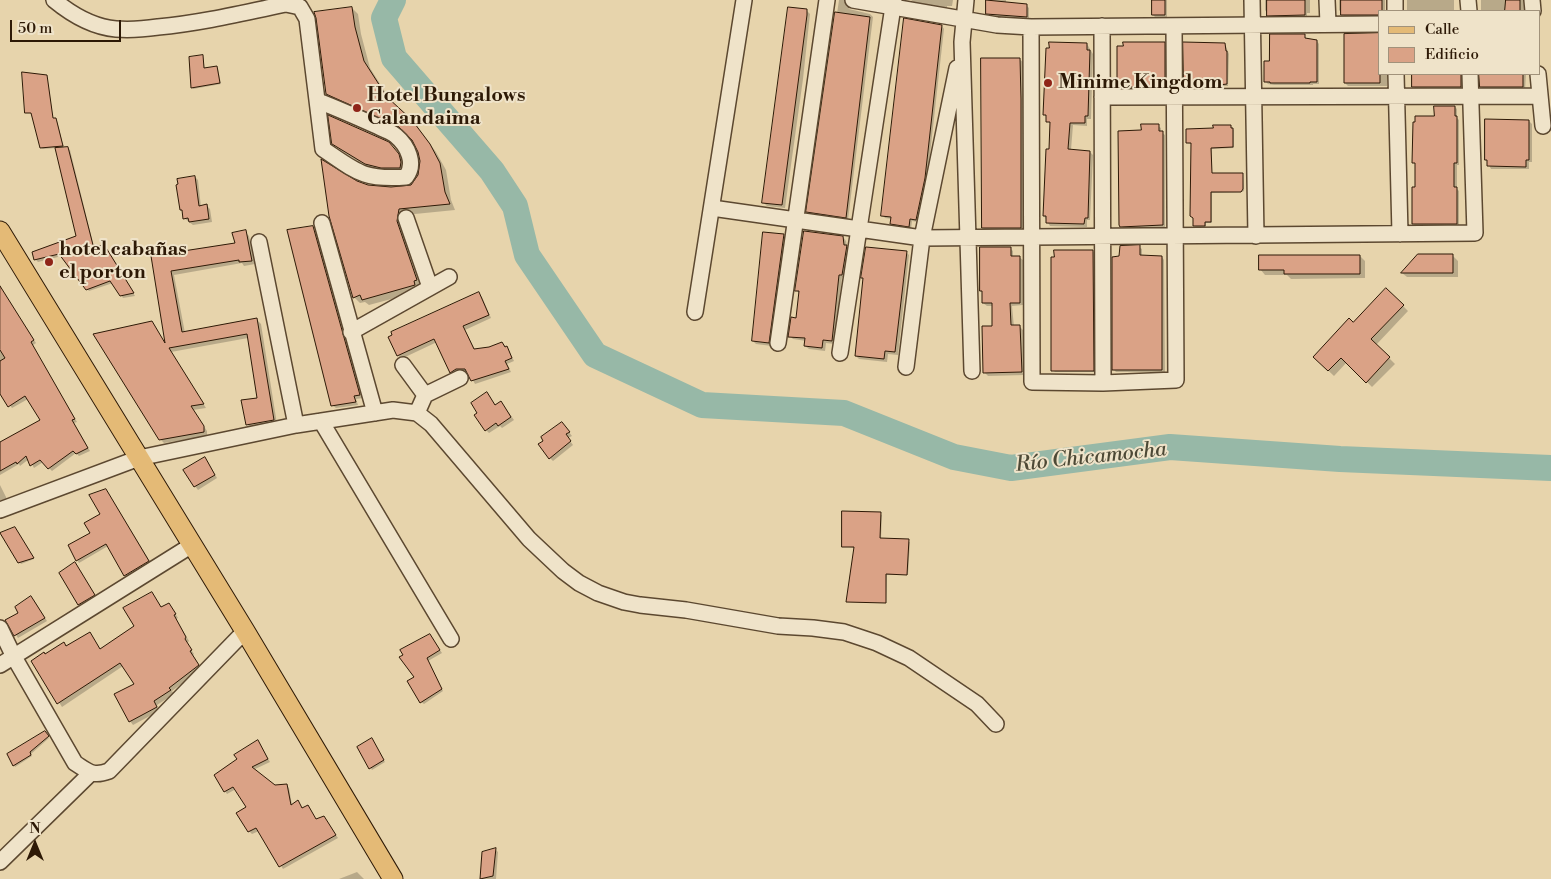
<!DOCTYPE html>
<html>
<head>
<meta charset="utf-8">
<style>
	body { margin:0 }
	#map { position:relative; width:1551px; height:879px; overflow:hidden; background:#e7d4ac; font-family:"Libre Bodoni",serif }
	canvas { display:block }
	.legend { position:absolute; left:1378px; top:10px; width:162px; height:65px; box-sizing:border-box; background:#efe3c9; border:1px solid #a1927b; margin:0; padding:6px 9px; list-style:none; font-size:15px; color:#2d1906 }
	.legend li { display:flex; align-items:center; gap:10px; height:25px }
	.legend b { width:25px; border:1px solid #a1927b }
	.north { position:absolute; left:10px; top:819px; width:50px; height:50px; -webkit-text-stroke:4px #efe3c9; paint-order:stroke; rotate:0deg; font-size:14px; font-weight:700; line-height:20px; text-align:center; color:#2d1906 }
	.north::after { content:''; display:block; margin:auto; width:18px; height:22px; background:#2d1906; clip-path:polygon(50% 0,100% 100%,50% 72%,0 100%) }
	.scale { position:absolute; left:10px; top:20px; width:111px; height:22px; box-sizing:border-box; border:2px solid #2d1906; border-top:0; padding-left:6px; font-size:15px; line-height:18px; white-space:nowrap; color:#2d1906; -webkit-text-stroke:4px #efe3c9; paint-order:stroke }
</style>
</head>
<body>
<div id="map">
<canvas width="1551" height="879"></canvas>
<ul class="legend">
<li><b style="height:6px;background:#e4ba76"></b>Calle</li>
<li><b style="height:14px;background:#daa286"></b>Edificio</li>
</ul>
<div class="north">N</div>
<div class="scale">50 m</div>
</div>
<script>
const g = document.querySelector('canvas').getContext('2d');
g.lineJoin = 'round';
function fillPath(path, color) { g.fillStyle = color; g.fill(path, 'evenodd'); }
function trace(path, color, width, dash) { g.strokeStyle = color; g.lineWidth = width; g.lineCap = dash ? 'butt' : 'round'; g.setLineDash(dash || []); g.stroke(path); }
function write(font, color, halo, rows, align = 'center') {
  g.font = font + ' "Libre Bodoni",serif'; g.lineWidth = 4; g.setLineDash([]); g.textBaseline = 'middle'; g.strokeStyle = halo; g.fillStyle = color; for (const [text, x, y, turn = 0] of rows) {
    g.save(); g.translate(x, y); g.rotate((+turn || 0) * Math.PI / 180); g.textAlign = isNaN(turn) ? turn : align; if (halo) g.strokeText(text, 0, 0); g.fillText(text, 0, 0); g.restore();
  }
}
const shadow = new Path2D(`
	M839 0H847L846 3 849 9 870 14 873 17 848 220 811 215 808 212Z
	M911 0H953L952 6H947V9L914 3Z
	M988 0H1006V2L1026 5 1029 8V20L990 16 988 13Z
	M1153 0H1167V17H1155L1153 15Z
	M1265 0H1310V13H1307V18H1271L1265 10Z
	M1339 0H1385V11H1380V18H1346L1339 10Z
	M1407 0H1454V11H1407Z
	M1481 0H1527L1526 11H1481Z
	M352 8 358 14 361 34 370 68 392 103 418 128 436 152 446 170 451 200 455 210 405 215 422 284 421 291 369 305 365 302 360 303 354 297 357 182 368 186 391 188 412 186 419 175 421 161 419 152 413 139 406 132 333 100 327 93Z
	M806 10 810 14 803 79 785 208 767 206 764 203Z
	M942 26 944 29 927 181 918 222 912 221 911 229 894 226 892 224V219L885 218 883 215Z
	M1304 35 1307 40 1317 41 1319 44V84H1313V85H1274L1268 84 1265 81 1270 62Z
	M1164 43 1167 47 1168 89 1128 90 1118 83 1125 47Z
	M1087 44 1093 54 1091 119H1087V126L1073 125 1071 150 1090 152 1093 155 1090 220H1087V227L1050 226 1044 216 1051 125 1045 115Z
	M1225 44 1229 54 1228 86H1220V88H1187L1185 86Z
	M203 57 205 70 217 68 218 69 221 84 193 89 192 87Z
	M1019 59 1023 62 1024 103 1023 231H986L983 228Z
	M1380 74H1387V86H1348L1345 83Z
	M1413 74H1464V90H1417L1413 86Z
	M1480 74H1526L1525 90H1484L1481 86Z
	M47 76 53 119 57 121 64 148H67L70 150 94 247 107 250 135 296 123 298 113 283 89 291 62 256 38 262 36 260 78 237 56 148 43 149 41 148 33 114 27 112Z
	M1455 107 1457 109V118L1459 120V165H1457V189L1459 191V226H1416L1413 224 1416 165 1414 162 1436 117Z
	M1529 121 1532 124V162H1529V169H1491L1486 159Z
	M1158 126 1161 128V132L1165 135V227L1124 229 1120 224 1142 131Z
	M1230 126 1234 130V148L1212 149V174H1243L1244 191 1242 192 1212 193V223H1206V227H1196L1194 226 1192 144 1187 143 1214 129Z
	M333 143 397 152 405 163 407 174 373 171 340 150Z
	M195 177 198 180 201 207 207 206 210 209 212 222 193 225 184 218V213L181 210Z
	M313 228 316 231 363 398 356 399 358 405 336 408 332 405Z
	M245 232 249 236 255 264 244 266 242 263 174 275 185 333 257 320 261 324 277 424 251 428 247 424 259 399 248 338 171 352 206 408 193 410 207 431V436L164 443 160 439 152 323 167 345 152 257 236 245Z
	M784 235 787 239 772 346 756 344 753 341Z
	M843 237 846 241 847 247 850 250 845 278 842 277 835 344 826 343 825 351 809 349 805 346 806 341 793 339 790 336 797 319 800 294 796 290Z
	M1139 247 1142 249V256L1162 257 1164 260 1165 372H1116L1114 370 1120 257Z
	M1010 248 1013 251V257H1019L1023 260V305L1012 306 1014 327H1020L1023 330 1025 375 988 376 984 372 993 327V306H987L983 303Z
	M1093 251 1095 253V372H1055L1053 370Z
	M906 252 909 255 898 355 888 354 887 362 859 359 856 356Z
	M1452 255 1458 261V277H1407L1402 273Z
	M1360 256 1365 261V278L1291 279 1287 275H1265L1260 269Z
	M0 287 36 343 32 346 77 422 74 423 90 451 79 456 76 453 52 471 43 462 34 468 29 459 20 466 19 464 0 475V443L41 421 28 399 12 408 0 392Z
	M1386 289 1408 311 1376 345 1395 364 1372 387 1347 362 1334 376 1314 357 1353 324Z
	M479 294 482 297 491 318 465 330 475 350 490 348 502 343 507 347 514 361 507 364 511 372 475 384 468 371 460 372 454 375 451 372 437 342 401 359 398 355Z
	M487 394 496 406H504L514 420 502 428 500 426 489 433 486 430 478 413Z
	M565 427 572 436 568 438 573 445 553 461 550 458Z
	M208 462 217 478 198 490 195 486Z
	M0 485 7 499 0 501Z
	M108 493 151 563 127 578 108 546 79 563 69 546 91 533 102 515Z
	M880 514 882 515 881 539 910 542 908 575H887L886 603 849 602 848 601 855 548 843 546Z
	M16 530 34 559 21 564 2 533Z
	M76 565 95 596 80 606 60 574Z
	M152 593 162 608 169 604 172 608 178 618 176 619 189 641 187 643 194 654 193 655 201 669 172 691 174 694 157 705 159 711 133 725 130 721 135 685 123 666 62 707 33 661 46 656 64 643 67 647 90 633 101 650 136 627Z
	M34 600 47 621 18 638 7 621 20 613Z
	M432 638 442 653 428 661 443 691 424 704 421 702 416 677Z
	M45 733 49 738 31 754 32 756 15 767 9 755Z
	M373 741 385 762 372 770 358 748Z
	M260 744 270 762 253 770 275 786 286 785 289 788 292 805 298 802 303 809 317 820 324 817 338 838 283 869 259 831 252 834 249 831 248 808 236 789 227 794 225 791Z
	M495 849 498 852 496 879H481L483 853Z
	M357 872 364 879H339Z`);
const river = new Path2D(`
	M393 0 384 18 394 58 492 171 515 206 527 255 595 355 702 405 844 413 954 457 1011 468 1170 447 1340 459 1551 468`);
const building = new Path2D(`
	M986 0 1027 4V17L986 14Z
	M1152 0H1165V15H1152Z
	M1267 0H1305V15L1267 16Z
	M1341 0H1382V11H1380V15H1341Z
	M1506 0H1520V11H1505Z
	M352 7 355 27 364 61 387 97 412 120 430 144 440 163 445 192 450 204 399 209 397 221 416 277 417 280 414 281 415 285 362 300 360 295 353 298 329 216 321 159 357 181 368 185 391 187 411 185 418 175 420 161 418 152 412 140 399 127 326 94 316 18 314 12Z
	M788 7 807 9V15L782 205 762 203Z
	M835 12 870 17 846 218 806 212Z
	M904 18 942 25 925 178 916 220 910 219 909 227 890 224 891 217 881 216Z
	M1380 33V83H1344V34Z
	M1270 34H1305V38L1317 40V82H1310V83H1270V82H1264V61H1269Z
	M1049 42 1087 43V50H1090L1088 116H1085V123H1070L1068 149 1090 151 1088 218H1085L1084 224 1046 223V216H1043L1046 149H1049L1050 122H1046V115H1043L1046 48H1049Z
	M1123 42H1165V87H1124V84H1117V46H1123Z
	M1183 42 1225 43 1226 51H1227V84L1219 85V86L1184 87Z
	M203 55 204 68 217 66 220 83 191 88 189 57Z
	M981 58H1020L1021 99V228H982Z
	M22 72 47 75 53 118H56L63 146 40 148 31 113H25Z
	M1412 74H1461V87H1412Z
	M1479 74H1523V87H1480Z
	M1434 106H1455V116H1457V163H1454V187H1457V224H1412V187H1415V163H1412L1413 122H1415V116H1434Z
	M328 115 389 142 399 154 401 162 400 168H381L365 164 332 144Z
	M1485 119 1529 120V160H1526V167L1487 166V160H1485Z
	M1141 124H1159V131H1163V225L1120 227 1119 225 1118 131 1141 130Z
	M1213 125H1231V128H1233V147L1211 148 1212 173H1243V189L1241 192H1211V222H1205V226H1193V218L1190 216 1191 143H1186V129L1213 128Z
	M68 147 93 245 105 246 134 293 120 296 110 281 86 290 59 254 34 260 32 252 76 236 55 148Z
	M195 176 199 206 207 204 209 219 189 222 188 218 183 219 182 210H180L176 185 178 184 177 179Z
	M313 226 360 395 354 396 356 402 331 406 287 230Z
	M246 230 252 261 239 262V260L171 271 182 332 257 318 274 420 246 425 241 400 257 398 247 334 169 348 204 404 191 406 204 426V432L159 440 93 334 152 321 165 343 151 256 235 243 232 233Z
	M804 231 843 236 844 245H847L842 275H839L832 341 823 340 822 348 804 346 805 338 788 337 791 317 796 318 799 291H795Z
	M763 232 784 234 769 343 752 341Z
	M1140 245V255L1162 256V370H1112V257L1119 256 1120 246Z
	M866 247 907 251 895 352 885 351 884 359 855 356 863 278H861Z
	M980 247H1011V256H1020V303H1010L1011 325H1020L1022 372 983 373 982 326H992V303H982V291H980Z
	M1054 250H1093L1094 371H1051V257H1054Z
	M1418 254H1453V273H1401Z
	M1259 255H1360V274H1284V270H1259Z
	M0 286 34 340 31 342 75 419 72 420 88 448 76 454 73 451 48 469 40 460 30 466 26 456 17 464 16 462 0 471V442L40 420 25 396 8 407 0 394V361L5 358 0 350Z
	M1386 288 1404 305 1371 339 1390 357 1366 383 1341 358 1328 371 1313 357 1349 318 1353 322Z
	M479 292 489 315 463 326 474 349 489 347 502 342 505 347 507 346 512 358 505 361 509 369 471 381 465 369H456L450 373 434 339 397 356 388 337 392 335 391 332Z
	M487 392 495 405 501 401 511 417 498 426 496 423 485 431 474 415 477 413 471 403Z
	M562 422 570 432 566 434 571 441 549 459 538 444 543 441 541 437Z
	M205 457 215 475 194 487 183 470Z
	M106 489 149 561 124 576 106 544 76 561 68 545 90 533 84 523 100 514 89 495Z
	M842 511 881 512 880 538 909 539 907 575 886 574V603L846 602 854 547H842Z
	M15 527 34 558 18 563 0 533Z
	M75 562 95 595 78 605 59 573Z
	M152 592 161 607 169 603 176 614 174 615 186 637 185 639 192 650 190 651 199 665 169 688 171 690 154 701 157 707 129 722 114 694 134 684 120 663 57 704 31 661 44 652 45 654 64 642 66 646 90 632 100 649 134 626 123 608Z
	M31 596 45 618 14 636 5 620 18 613 15 607Z
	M430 634 440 650 427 658 442 689 420 703 407 681 414 677 399 657 403 655 400 650Z
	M45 731 49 736 30 752 31 755 13 766 7 754Z
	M372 738 384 760 369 769 357 747Z
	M258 740 268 759 252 767 275 785 287 784 291 805 298 800 302 808 308 805 316 819 324 816 336 835 279 867 256 828 248 832 236 813 246 807 233 787 224 792 214 775 237 759 234 755Z
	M496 848 493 876 480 879 482 852Z`);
const minor = new Path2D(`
	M54 0C71 14 93 27 116 29 129 30 144 29 158 27 201 23 243 13 286 4L300 7 307 19 323 149C357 172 363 180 406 177 416 164 408 146 396 136 392 132 384 130 379 127 359 118 339 109 318 101
	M853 0 997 25 1031 27 1380 24
	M966 0 962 42 972 371
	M1252 0 1256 236
	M1327 0 1328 24
	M1468 0 1469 11
	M1532 0 1533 11
	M1395 11V0
	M1102 26 1103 383
	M1031 27 1032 382 1103 383 1176 380 1174 26
	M1396 74 1400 234
	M1538 74 1543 126
	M1102 97 1540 96
	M712 208 922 238 1475 233 1470 74
	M406 218 430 287
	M322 223 375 413
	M259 242 296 425
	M695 312 744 0
	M351 332 449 277
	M778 343 827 0
	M840 353 894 0
	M403 365 425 395
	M906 367 922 238 957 68
	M417 413 425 395 460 378
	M321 421 451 639
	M0 510 139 458 296 425 393 410 417 413 431 424 529 539 563 571 579 583 598 593 624 602 640 605 686 610 778 626 813 628 844 632 877 643 909 658 977 704 996 724
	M0 628 14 657 75 763C89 772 93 777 109 771L245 631
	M0 665 192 545
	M0 862 91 773`);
const major = new Path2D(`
	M0 231 245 631 393 879`);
const markers = [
	[1048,83,5,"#8f2418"],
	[357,108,5,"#8f2418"],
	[49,262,5,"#8f2418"]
];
const poiNames = [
	["Minime Kingdom",1058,83],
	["Hotel Bungalows",367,96],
	["Calandaima",367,119],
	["hotel cabañas",59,250],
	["el porton",59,273]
];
const waterNames = [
	["Río Chicamocha",1091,458,-6]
];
fillPath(shadow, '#0003');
trace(river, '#97b8a7', 26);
fillPath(building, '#daa286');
trace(building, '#2d1906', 1);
trace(minor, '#5c4830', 18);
trace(major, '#2d1906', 21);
trace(minor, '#efe3c9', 15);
trace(major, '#e4ba76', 19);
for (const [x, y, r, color] of markers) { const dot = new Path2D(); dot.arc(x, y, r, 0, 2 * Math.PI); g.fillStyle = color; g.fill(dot); trace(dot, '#efe3c9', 2); }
write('bold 20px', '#2d1906', '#efe3c9', poiNames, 'left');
write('italic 21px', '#4d4936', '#efe3c9', waterNames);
</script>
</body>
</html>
